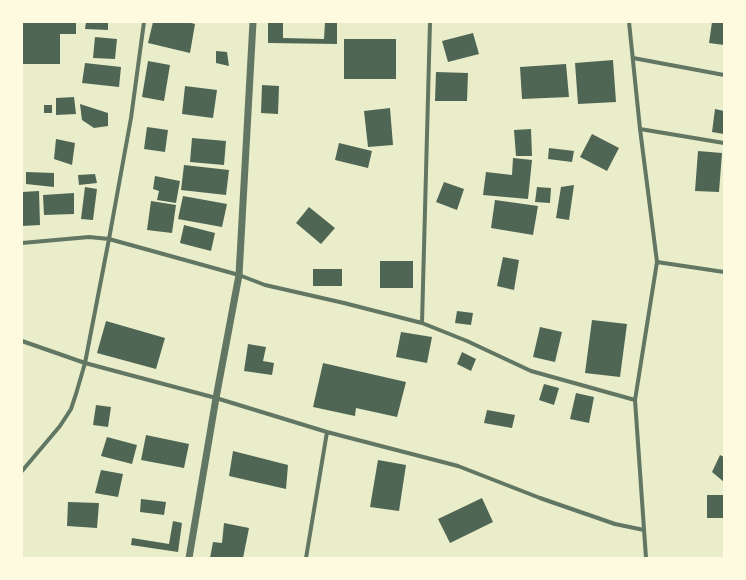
<!DOCTYPE html>
<html>
<head>
<meta charset="utf-8">
<style>
	body { margin:0 }
	#map { position:relative; width:746px; height:580px; overflow:hidden; background:#e9edc9; font-family:Rubik,sans-serif }
	canvas { display:block }
	.frame { position:absolute; inset:0; border:23px solid #fefae0; pointer-events:none }
</style>
</head>
<body>
<div id="map">
<canvas width="746" height="580"></canvas>
<div class="frame"></div>
</div>
<script>
const g = document.querySelector('canvas').getContext('2d');
g.lineJoin = 'round';
function fillPath(path, color) { g.fillStyle = color; g.fill(path, 'evenodd'); }
function trace(path, color, width, dash) { g.strokeStyle = color; g.lineWidth = width; g.lineCap = dash ? 'butt' : 'round'; g.setLineDash(dash || []); g.stroke(path); }
const building = new Path2D(`
	M22 22H76V34H60V64H22Z
	M86 22H108V30L85 29Z
	M153 22H188L195 24 190 53 148 43Z
	M268 22H283V38L324 39 325 22H337V44L268 43Z
	M712 22 724 23V45L709 43Z
	M473 33 479 54 448 62 442 41Z
	M95 37 117 39 115 59 93 58Z
	M344 39H396V79H344Z
	M216 51 227 52 229 66 216 63Z
	M613 60 616 102 578 104 575 63Z
	M148 61 170 65 164 101 142 97Z
	M85 63 121 67 119 87 82 83Z
	M566 64 569 97 522 99 520 67Z
	M436 72 468 73 467 101H435Z
	M262 85 279 86 278 114 261 113Z
	M185 86 217 90 213 118 182 114Z
	M74 97 76 114 56 115V98Z
	M80 104 108 113V126L94 128 82 120Z
	M44 105H52V113H44Z
	M390 108 393 145 368 147 364 111Z
	M715 109 724 111V134L712 132Z
	M147 127 168 130 165 152 144 149Z
	M531 129 532 156H516L514 130Z
	M592 134 619 148 607 171 580 157Z
	M192 138 226 141 224 165 190 162Z
	M56 139 75 143 72 165 54 159Z
	M339 143 372 151 368 168 335 160Z
	M549 148 574 151 572 162 548 159Z
	M698 151 722 153 719 192 695 191Z
	M513 158 532 160 528 199 483 195 486 172 512 175Z
	M184 165 229 170 226 195 181 190Z
	M26 172 54 173V187L26 184Z
	M95 174 97 183 79 185 78 175Z
	M155 176 180 181 176 203 157 200 159 191 153 189Z
	M444 182 464 189 457 210 436 202Z
	M574 185 569 220 556 218 561 187Z
	M85 187 97 189 93 220 81 219Z
	M537 187 551 188 550 203 535 202Z
	M39 191 40 225 22 226V192Z
	M74 193V214L44 215 43 195Z
	M183 196 227 204 222 227 178 219Z
	M495 200 538 206 533 235 491 228Z
	M151 201 176 205 172 233 147 230Z
	M309 207 335 228 321 244 296 223Z
	M184 225 215 233 211 251 180 243Z
	M503 257 519 260 514 290 497 286Z
	M380 261H413V288H380Z
	M313 269H342V286H313Z
	M457 311 473 313 471 325 455 323Z
	M592 320 627 324 620 377 585 373Z
	M106 321 165 338 156 369 97 353Z
	M540 327 562 332 555 362 533 357Z
	M401 332 432 337 427 363 396 357Z
	M248 344 266 347 263 361 274 363 272 375 244 371Z
	M462 352 476 359 471 371 457 364Z
	M323 363 406 382 397 417 356 408 355 416 313 407Z
	M544 384 559 388 554 405 539 400Z
	M576 393 594 397 589 423 570 419Z
	M96 405 111 407 108 427 93 425Z
	M487 410 515 415 512 428 484 423Z
	M146 435 189 444 184 468 141 460Z
	M107 437 137 445 132 464 101 456Z
	M233 451 288 465 286 489 229 476Z
	M720 455 724 457V482L712 472Z
	M378 460 406 465 399 511 370 507Z
	M101 470 123 474 118 497 95 493Z
	M707 495H724V518H707Z
	M482 498 493 522 450 543 438 519Z
	M141 499 166 502 164 515 140 512Z
	M68 502 99 503 97 528 67 526Z
	M173 521 182 523 178 552 131 545 132 538 169 544Z
	M224 523 249 528 243 558H210L213 542 222 543Z`);
const minor = new Path2D(`
	M629 22 640 129 657 262 635 400 646 558
	M633 58 724 75
	M640 129 724 143
	M22 243 89 237 109 239 239 275 265 285 344 303 422 323 467 341 531 371 635 400
	M657 262 724 272
	M422 323 430 22
	M22 341 85 363 216 398 327 432 458 466 540 498 615 524 644 530
	M22 471 60 426 71 409 76 394 85 363 109 239 131 118 144 22
	M306 558 327 432`);
const tertiary = new Path2D(`
	M189 558 216 398 239 275 253 22`);
fillPath(building, '#4f6655');
trace(minor, '#617663', 4);
trace(tertiary, '#617663', 7);
</script>
</body>
</html>
